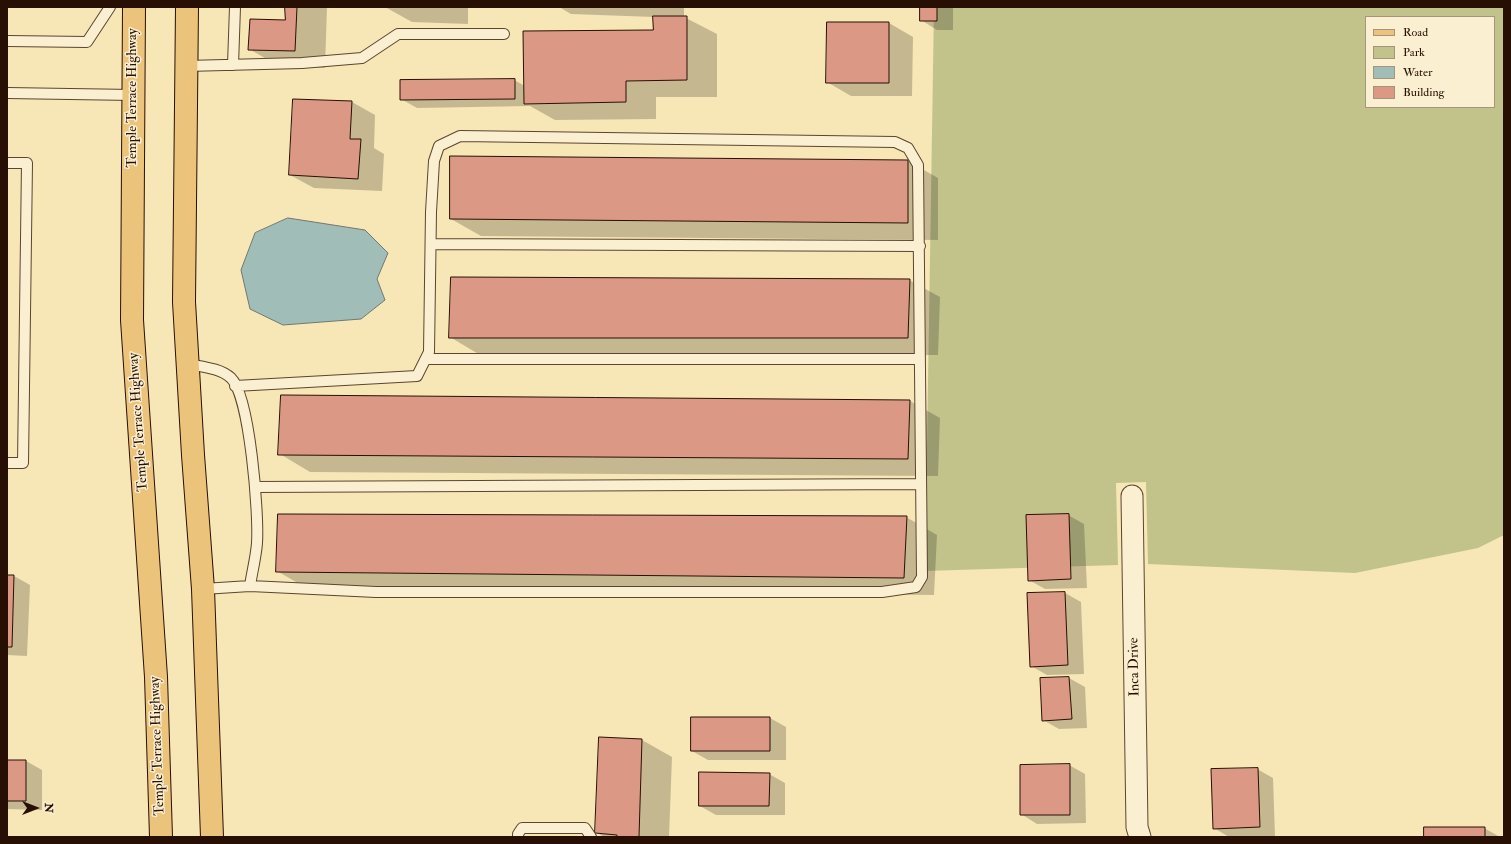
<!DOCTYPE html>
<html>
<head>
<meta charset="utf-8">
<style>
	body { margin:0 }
	#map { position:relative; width:1511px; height:844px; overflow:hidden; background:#f7e6b6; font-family:"IM FELL Double Pica",serif }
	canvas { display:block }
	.frame { position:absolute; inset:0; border:8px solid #280f04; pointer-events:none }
	.legend { position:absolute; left:1365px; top:16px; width:130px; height:92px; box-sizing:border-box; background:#faefd0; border:1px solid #a6957e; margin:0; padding:5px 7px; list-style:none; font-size:12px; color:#280f04 }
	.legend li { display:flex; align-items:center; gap:8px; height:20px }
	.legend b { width:20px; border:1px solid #a6957e }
	.north { position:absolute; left:16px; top:788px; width:40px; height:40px; -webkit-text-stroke:3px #faefd0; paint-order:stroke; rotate:90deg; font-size:11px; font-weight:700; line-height:16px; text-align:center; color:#280f04 }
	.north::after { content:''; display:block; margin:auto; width:14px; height:18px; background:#280f04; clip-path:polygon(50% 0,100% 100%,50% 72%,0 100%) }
</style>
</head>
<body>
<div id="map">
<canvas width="1511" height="844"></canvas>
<div class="frame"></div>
<ul class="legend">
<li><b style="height:5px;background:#ecc37b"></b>Road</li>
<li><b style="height:11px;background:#c1c38b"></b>Park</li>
<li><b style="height:11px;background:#a1bdb8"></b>Water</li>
<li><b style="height:11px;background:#db9884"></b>Building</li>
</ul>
<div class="north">N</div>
</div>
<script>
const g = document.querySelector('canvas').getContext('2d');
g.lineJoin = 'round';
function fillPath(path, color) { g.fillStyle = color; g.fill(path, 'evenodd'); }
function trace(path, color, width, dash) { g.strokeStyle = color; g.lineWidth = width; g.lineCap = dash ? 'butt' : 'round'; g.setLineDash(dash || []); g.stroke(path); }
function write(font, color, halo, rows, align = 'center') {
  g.font = font + ' "IM FELL Double Pica",serif'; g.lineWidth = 3; g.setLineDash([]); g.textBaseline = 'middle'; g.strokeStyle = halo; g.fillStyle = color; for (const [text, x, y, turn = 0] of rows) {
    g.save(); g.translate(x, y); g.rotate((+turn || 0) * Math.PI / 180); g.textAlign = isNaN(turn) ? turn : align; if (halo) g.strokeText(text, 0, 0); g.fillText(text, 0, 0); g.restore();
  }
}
const green = new Path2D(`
	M934 7H1504V535L1478 548 1355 573 1148 564 1146 482 1116 483 1118 565 925 571ZM1366 17H1494V107H1366Z`);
const water = new Path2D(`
	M288 218 365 230 388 253 377 279 385 300 361 319 283 325 250 309 241 270 255 233Z`);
const shadow = new Path2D(`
	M286 7H327L325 68 279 66 249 49 285 21Z
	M385 7H468V24L412 22Z
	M559 7H684V17L717 34V97H656V119L555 120 530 106 417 108 401 99 514 80 525 86 654 31V17L571 14Z
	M921 7H953V30H937L921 20Z
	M828 23H889L913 37 912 96H851L827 82Z
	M352 102 375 115 374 148 384 154 382 191 314 188 290 175Z
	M451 157 908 161 938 178V240L481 236 451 219Z
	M909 280 940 297 938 355H480L450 337Z
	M910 401 940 418 938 476 310 472 280 454Z
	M1068 515 1084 524 1087 588 1045 589 1029 580Z
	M906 517 937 535 934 595 308 589 277 571Z
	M7 576H14L30 585 27 656 7 655Z
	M1065 593 1081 602 1084 674 1047 675 1031 666Z
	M1069 678 1085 687 1087 728 1059 729 1043 720Z
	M692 718H770L786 727V760H708L692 751Z
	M600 738 642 740 672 757 669 837H604L596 832Z
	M7 761H26L42 770V810L7 809Z
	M1069 765 1085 774 1086 823 1037 824 1021 814Z
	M1257 769 1273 778 1275 836 1229 837 1214 828Z
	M769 774 785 783V815H716L700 806Z
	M1484 828 1500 837H1425Z`);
const building = new Path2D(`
	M285 7H297L295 51 248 50 250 19 285 20Z
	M920 7H937V21H920Z
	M653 16H687V80L626 81V102L524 104 523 31 653 30Z
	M827 22H889V83H826Z
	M515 79V99L400 100V80Z
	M293 99 352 101 350 139H361L358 179 289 175Z
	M450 156 908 160V223L450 219Z
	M451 277 910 279 908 338H449Z
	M281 395 910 400 908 459 278 455Z
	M278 514 907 516 904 578 276 572Z
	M1069 514 1071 579 1028 581 1026 515Z
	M7 575H14L12 647H7Z
	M1065 592 1068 665 1030 667 1027 593Z
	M1069 677 1072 719 1042 721 1040 678Z
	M691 717H770V751H691Z
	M599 737 642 739 639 837H617V835L595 833Z
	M7 760H26V801H7Z
	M1070 764V815H1020V765Z
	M1258 768 1260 827 1213 829 1211 769Z
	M699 772 770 773 769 806H699Z
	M1424 827H1485V837H1424Z`);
const service = new Path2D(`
	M7 41 87 42 110 7
	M233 65 235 7
	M186 66 302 63 362 58 398 34H504
	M7 93 133 95
	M7 163H27L23 463H7
	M431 244 920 246
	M426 359H920
	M188 364C203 367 220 368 231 378 250 396 259 515 257 543 256 557 252 572 250 586L203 589
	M235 386 417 376 429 352 431 212 434 161 439 146 460 136 895 142 908 148 918 165 922 577 916 587 882 592H376L250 586
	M255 487 921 484
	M518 837V834L522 828H585L591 837`);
const minor = new Path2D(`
	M1132 496 1137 827 1140 837`);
const primary = new Path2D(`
	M134 7 132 320 156 677 161 837
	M187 7 184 302 193 455 203 589 212 837`);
const streetNames = [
	["Temple Terrace Highway",133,98,-90],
	["Temple Terrace Highway",139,422,-94],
	["Inca Drive",1135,667,-91],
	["Temple Terrace Highway",158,746,-92]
];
fillPath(green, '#c1c38b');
fillPath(water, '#a1bdb8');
trace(water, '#717770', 1);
fillPath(shadow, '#0003');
fillPath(building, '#db9884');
trace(building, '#280f04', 1);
trace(service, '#5c4530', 12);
trace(minor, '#5c4530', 23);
trace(primary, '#280f04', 24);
trace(service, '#faefd0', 10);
trace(minor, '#faefd0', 21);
trace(primary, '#ecc37b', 22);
write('14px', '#280f04', '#faefd0', streetNames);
</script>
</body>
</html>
